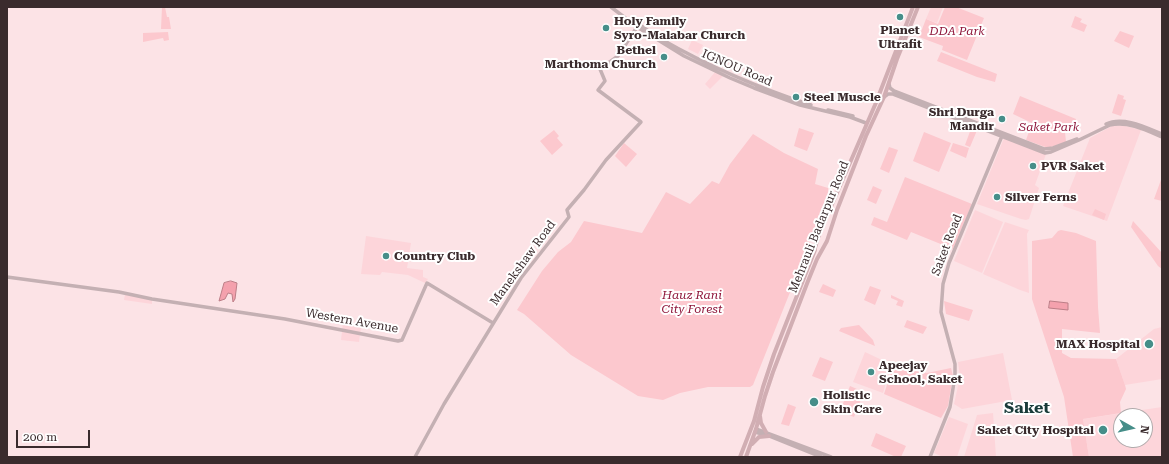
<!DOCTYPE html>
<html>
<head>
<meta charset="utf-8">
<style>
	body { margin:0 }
	#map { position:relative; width:1169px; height:464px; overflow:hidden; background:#fce3e6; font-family:"Roboto Serif",serif }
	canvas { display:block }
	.frame { position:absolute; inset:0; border:8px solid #3a2b2d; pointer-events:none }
	.north { position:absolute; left:1113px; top:408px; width:40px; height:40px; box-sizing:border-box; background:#fff; border:1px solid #b0aaab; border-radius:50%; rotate:98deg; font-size:11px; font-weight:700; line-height:16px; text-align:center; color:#3a2b2d }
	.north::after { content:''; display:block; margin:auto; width:14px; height:18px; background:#468e89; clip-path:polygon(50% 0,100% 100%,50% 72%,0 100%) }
	.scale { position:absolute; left:16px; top:430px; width:74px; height:18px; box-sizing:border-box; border:2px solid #3a2b2d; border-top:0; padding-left:5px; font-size:12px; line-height:14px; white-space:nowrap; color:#3a2b2d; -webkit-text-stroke:3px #fff; paint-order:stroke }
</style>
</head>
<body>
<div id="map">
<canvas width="1169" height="464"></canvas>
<div class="frame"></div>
<div class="north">N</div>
<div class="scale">200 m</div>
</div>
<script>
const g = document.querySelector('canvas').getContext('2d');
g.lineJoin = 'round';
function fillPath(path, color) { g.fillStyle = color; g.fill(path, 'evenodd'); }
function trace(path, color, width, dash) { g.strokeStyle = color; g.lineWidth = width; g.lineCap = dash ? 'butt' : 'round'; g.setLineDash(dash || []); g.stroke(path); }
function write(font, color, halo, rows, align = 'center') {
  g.font = font + ' "Roboto Serif",serif'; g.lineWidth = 4; g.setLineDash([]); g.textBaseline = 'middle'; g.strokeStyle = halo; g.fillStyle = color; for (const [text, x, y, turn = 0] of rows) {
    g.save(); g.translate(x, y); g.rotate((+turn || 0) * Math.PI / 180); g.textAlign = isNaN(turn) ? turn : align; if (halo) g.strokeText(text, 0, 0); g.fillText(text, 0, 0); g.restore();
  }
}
const built = new Path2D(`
	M931 7H943L937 23 926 19Z
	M692 40 703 45 698 54 688 49Z
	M716 71 723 76 710 89 705 84Z
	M1122 125 1141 130 1107 221 1063 206 1090 138 1112 126Z
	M1004 138 1046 154 1035 185 1039 188 1029 219 1026 220 1021 219 977 204Z
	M975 210 1003 222 982 273 954 261Z
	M1005 222 1029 230 1027 234 1029 293 1020 290 983 274Z
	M366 236 411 243 407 268 423 270V277L428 279 425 283 408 275 382 272 380 275 361 274Z
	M125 294 152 300V304L124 300Z
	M343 323 361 327 359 342 341 340Z
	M1162 327V379L1125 385 1116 359 1154 329Z
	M865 352 884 361 881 370 889 373 883 393 853 382Z
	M1003 353 1012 400 962 409 954 404 960 377 958 362Z
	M1162 407V457H1089L1083 419ZM1121 416H1145V440H1121Z
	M993 413 996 457H964L977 415Z
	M949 417 968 424 957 457H943L934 453Z`);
const green = new Path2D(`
	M162 7H165L167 17H169L171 29H161Z
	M945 7H956L984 18 967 60 942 50 943 46 919 37 926 19 938 24Z
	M1075 16 1082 19 1080 22 1087 25 1084 32 1071 27Z
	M1120 31 1134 36 1129 48 1114 41Z
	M168 32 169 40 164 41 163 38 143 42V33Z
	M941 52 997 74 995 82 977 77 937 61Z
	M1118 94 1124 96 1123 99 1126 100 1121 116 1112 113Z
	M1020 96 1076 119 1074 129 1065 132 1066 142 1048 148 1026 140 1032 123 1013 114Z
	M972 126 978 128 970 147 965 145Z
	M799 128 814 133 807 151 794 146Z
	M554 130 559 136 557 138 563 145 552 155 540 141Z
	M924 132 951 143 939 172 913 161Z
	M753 134 784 153 818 169 815 184 828 188V197L832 200 826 202 753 385 750 387H708L680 393 663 400 638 396 571 355 524 314 517 310 542 271 558 252 571 242 584 221 642 233 666 192 690 204 712 181 719 184 730 164Z
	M624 143 637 154 626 167 615 156Z
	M953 143 969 148 966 158 950 151Z
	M889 147 898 150 889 173 880 169Z
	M905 177 972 204 953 249 911 232 907 240 871 225 874 217 887 222Z
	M1162 177V201L1154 199Z
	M873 186 882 190 876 204 867 200Z
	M1095 209 1106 214 1104 220 1092 215Z
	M1133 221 1162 253V269L1158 266 1131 227Z
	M1061 230 1076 233 1096 241 1098 307 1100 333 1062 329V353L1071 358 1116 359 1125 385 1126 389 1120 402 1121 413 1083 419 1089 457H1073L1064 397 1032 299V241L1052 238 1058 231Z
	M823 284 836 290 833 297 819 292Z
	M870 286 881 290 875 305 864 300Z
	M891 295 904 301 902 307 896 305 898 301 891 298Z
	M944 301 973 310 969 321 946 314Z
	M907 320 927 327 923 334 904 327Z
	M859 325 873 340 875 346 839 331 841 328Z
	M820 357 833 362 825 381 812 376Z
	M894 363 914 371 927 373 951 368 953 376 948 406 941 418 884 394Z
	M850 386 864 392 854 417 840 411Z
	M788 404 796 407 789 426 781 424Z
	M876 433 906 446 901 457H896L871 446Z`);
const water = new Path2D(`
	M231 281 237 283 235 299 233 302 232 294 228 293 225 299 219 301 224 283Z
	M1050 301 1068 303V310L1049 308Z`);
const secondary = new Path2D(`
	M611 7 637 27 684 56 730 78 754 88 800 105 850 117 866 123
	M631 19 656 36
	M661 39C708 66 759 88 811 105
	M889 84 890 88 894 91 1044 149 1053 148 1077 139
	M884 97 888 94H893L1045 153 1051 152 1079 140 1110 125C1128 121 1146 130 1162 137
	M828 110 853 116
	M1106 124C1123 116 1145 127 1162 134
	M7 277 119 292 152 299 285 319 398 341 402 340 427 283 493 323
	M756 429 831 457
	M755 432 769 436 821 457
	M415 457 444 404 521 278 569 217 567 210 584 190 606 160 641 122 598 90 605 81 600 69 618 56 637 27
	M930 457 950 407 955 376V364L941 312 943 284 949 263 1002 136`);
const primary = new Path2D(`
	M814 251 820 232 875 105 913 7
	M760 416 761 423 766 432
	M752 444 759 437 769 436
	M740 457 754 421 763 387 774 354 815 250
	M746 457 756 429 765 396 773 372 808 281 817 259 827 241 837 210 866 136 884 97 897 59 918 7`);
const markers = [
	[900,17,4,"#468e89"],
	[606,28,4,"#468e89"],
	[664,57,4,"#468e89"],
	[796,97,4,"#468e89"],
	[1002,119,4,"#468e89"],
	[1033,166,4,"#468e89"],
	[997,197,4,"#468e89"],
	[386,256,4,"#468e89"],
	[1149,344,5,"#468e89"],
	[871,372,4,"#468e89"],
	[814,402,5,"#468e89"],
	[1103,430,5,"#468e89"]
];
const poiNames = [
	["Holy Family",614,21],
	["Syro-Malabar Church",614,35],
	["Planet",900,30,"center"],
	["Ultrafit",900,44,"center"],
	["Bethel",656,50,"right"],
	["Marthoma Church",656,64,"right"],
	["Steel Muscle",804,97],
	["Shri Durga",994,112,"right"],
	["Mandir",994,126,"right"],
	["PVR Saket",1041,166],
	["Silver Ferns",1005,197],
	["Country Club",394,256],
	["MAX Hospital",1140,344,"right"],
	["Apeejay",879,365],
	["School, Saket",879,379],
	["Holistic",823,395],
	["Skin Care",823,409],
	["Saket City Hospital",1094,430,"right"]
];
const parkNames = [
	["DDA Park",957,31],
	["Saket Park",1049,127],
	["Hauz Rani",692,295],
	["City Forest",692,309]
];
const streetNames = [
	["IGNOU Road",737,68,23],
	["Mehrauli Badarpur Road",819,227,-68],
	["Saket Road",947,245,-69],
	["Manekshaw Road",523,263,-54],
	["Western Avenue",352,321,10]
];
const districtNames = [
	["Saket",1027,408]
];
fillPath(built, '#fdd5da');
fillPath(green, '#fcc8ce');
fillPath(water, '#f4a1ad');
trace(water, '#bc7e87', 1);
trace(secondary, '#c4b0b3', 3.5);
trace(primary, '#d1aeb3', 4);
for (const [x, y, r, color] of markers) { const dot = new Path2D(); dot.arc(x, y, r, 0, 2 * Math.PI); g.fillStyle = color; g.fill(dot); trace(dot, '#fff', 1.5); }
write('bold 12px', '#3a2b2d', '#fff', poiNames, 'left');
write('italic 12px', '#8f173b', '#fff', parkNames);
write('12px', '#3a2b2d', '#fff', streetNames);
write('bold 16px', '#193b39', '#fff', districtNames);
</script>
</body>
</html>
